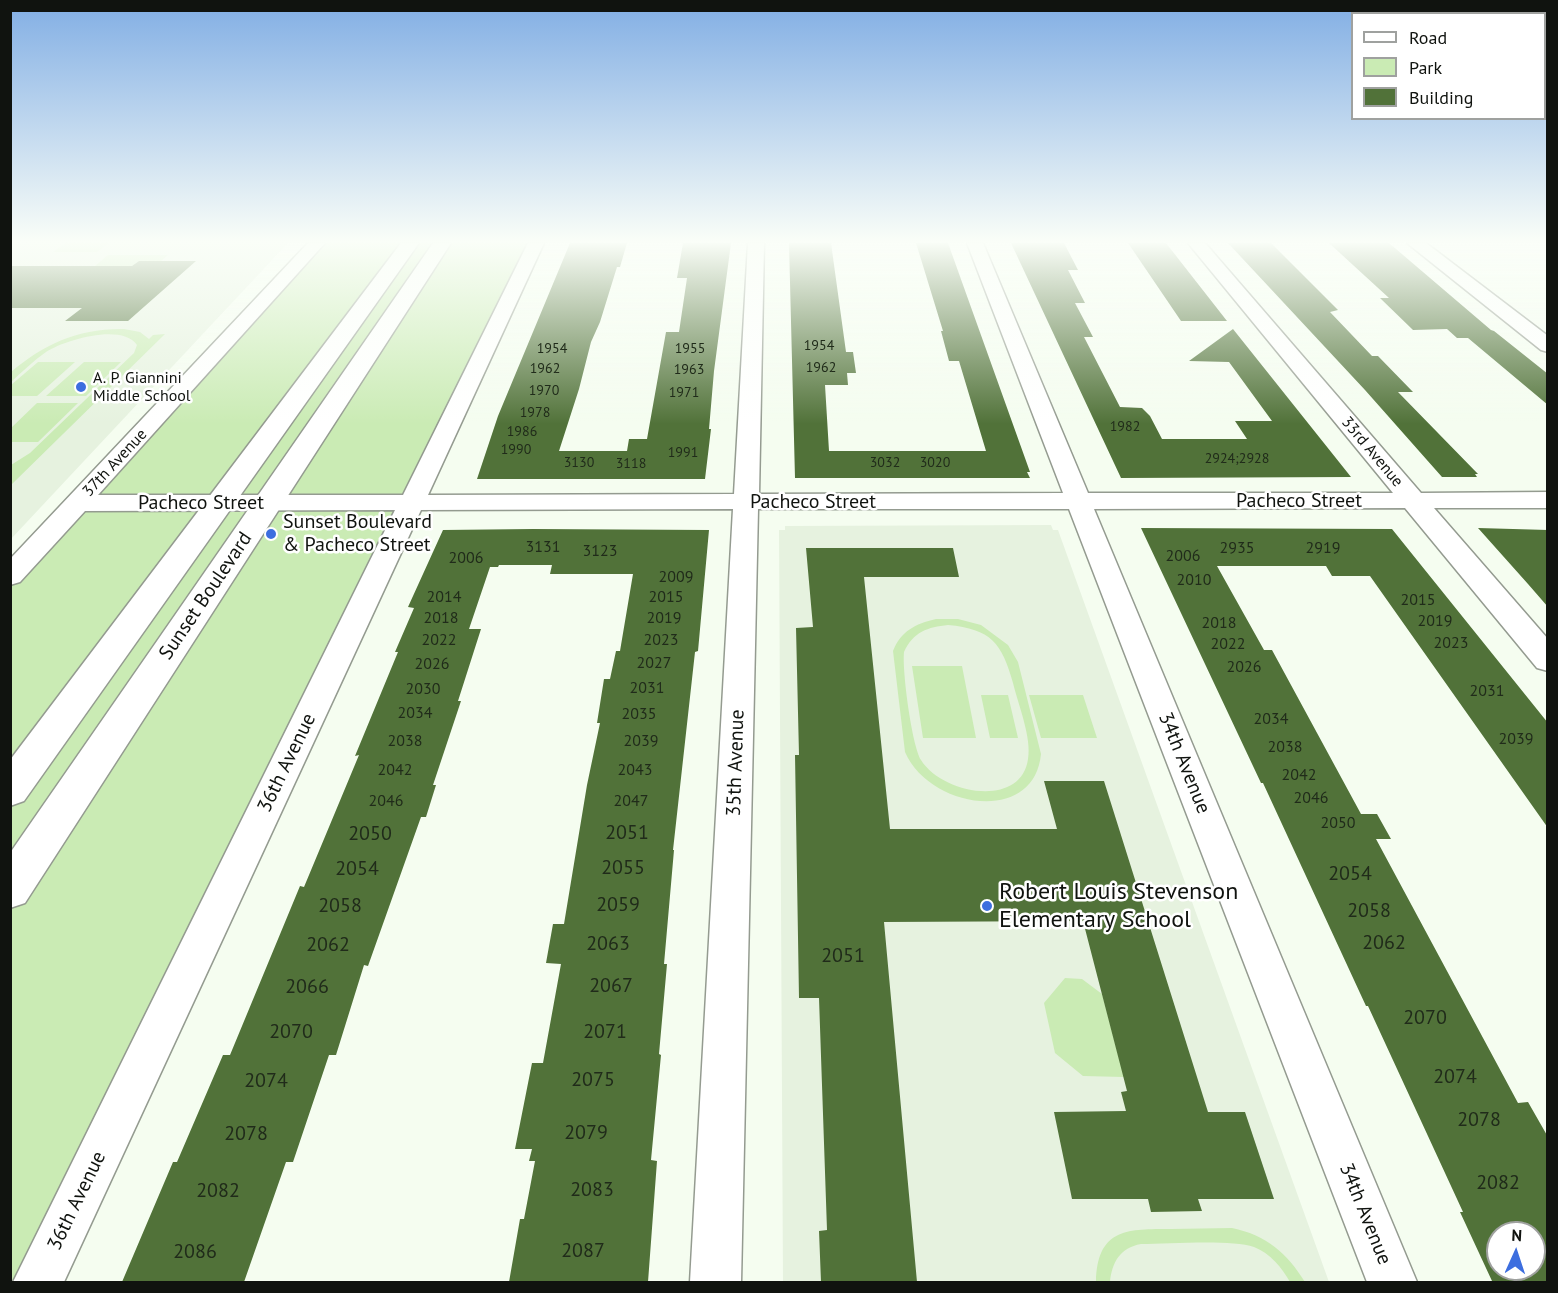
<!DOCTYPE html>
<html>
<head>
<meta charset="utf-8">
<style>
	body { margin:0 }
	#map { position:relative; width:1558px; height:1293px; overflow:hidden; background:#f5fdf0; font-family:"PT Sans",sans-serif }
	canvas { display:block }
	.frame { position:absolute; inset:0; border:12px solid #10130f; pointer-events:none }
	.legend { position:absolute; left:1351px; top:12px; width:195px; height:108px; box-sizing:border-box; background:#fff; border:2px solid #9fa19f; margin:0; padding:8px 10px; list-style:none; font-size:18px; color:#10130f }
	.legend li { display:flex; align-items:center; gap:12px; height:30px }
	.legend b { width:30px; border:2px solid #9fa19f }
	.north { position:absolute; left:1486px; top:1221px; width:60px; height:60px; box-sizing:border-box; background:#fff; border:2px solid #9fa19f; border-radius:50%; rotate:3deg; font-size:16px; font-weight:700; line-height:24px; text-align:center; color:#10130f }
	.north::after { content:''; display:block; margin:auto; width:21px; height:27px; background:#3d6edf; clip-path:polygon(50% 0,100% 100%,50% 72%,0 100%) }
</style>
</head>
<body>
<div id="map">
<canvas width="1558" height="1293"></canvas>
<div class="frame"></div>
<ul class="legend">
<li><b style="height:8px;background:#fff"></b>Road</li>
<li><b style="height:16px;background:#caebb4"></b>Park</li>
<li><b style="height:16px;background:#517239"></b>Building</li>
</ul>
<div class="north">N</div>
</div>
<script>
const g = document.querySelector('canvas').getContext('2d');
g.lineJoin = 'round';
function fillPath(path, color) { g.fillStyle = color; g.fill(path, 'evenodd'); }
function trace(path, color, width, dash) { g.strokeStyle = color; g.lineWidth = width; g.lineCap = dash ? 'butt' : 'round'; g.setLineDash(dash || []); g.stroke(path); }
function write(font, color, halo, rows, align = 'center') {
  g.font = font + ' "PT Sans",sans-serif'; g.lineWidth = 5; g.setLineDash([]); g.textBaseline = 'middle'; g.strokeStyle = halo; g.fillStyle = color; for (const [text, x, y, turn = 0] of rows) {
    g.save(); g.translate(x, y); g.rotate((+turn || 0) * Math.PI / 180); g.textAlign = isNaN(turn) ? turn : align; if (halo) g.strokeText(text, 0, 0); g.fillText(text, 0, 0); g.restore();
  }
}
const built = new Path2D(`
	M11 243H288L11 539Z
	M1051 525 1053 530H1058L1329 1282H783L779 530H785V526Z`);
const green = new Path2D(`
	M66 243H109L97 252H53Z
	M317 243H536L38 1282H10V576Z
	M108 255H168L161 261H139L132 266H95Z
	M124 329 140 332 149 339 153 335 165 334 11 485V465L30 453 134 353 137 345C122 323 65 340 46 352 33 361 22 372 11 382V372C44 344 79 328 124 329Z
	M38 362H75L37 396H11V385Z
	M84 362H121L86 396H46Z
	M37 403H78L38 442H11V428Z
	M936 619H958L981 625 1008 645 1018 662 1041 754C1034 826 929 808 905 752L893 651C901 631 915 624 936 619ZM948 625C991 629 1002 643 1013 683 1018 704 1032 738 1028 759 1021 809 942 794 921 760 912 745 902 671 904 652 913 632 928 627 948 625Z
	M912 666H962L976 738H923Z
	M981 695H1008L1018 738H990Z
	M1029 695H1083L1097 738H1041Z
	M1065 978 1082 979 1102 994 1124 1077 1083 1076 1055 1053 1044 1003Z
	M1232 1228C1266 1235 1287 1253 1305 1282H1290C1282 1268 1270 1253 1254 1247 1231 1239 1168 1244 1141 1244 1120 1248 1112 1262 1110 1282H1096C1097 1228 1128 1229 1171 1229 1191 1229 1212 1228 1232 1228Z`);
const building = new Path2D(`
	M570 243H627L620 267H617L600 322 591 342 579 389 559 451H627L629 439H647L666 332H679L687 278H677L683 243H731L714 371 709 429H711L705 479H477L498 416Z
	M789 243H831L846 352H853L856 373H847L848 385H825L829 451H986L959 361H949L941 331H943L916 243H948L1030 472H1027L1030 478H795Z
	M1011 243H1064L1078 270H1068L1085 303H1075L1093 337H1084L1120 407 1142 408 1150 416 1162 439H1247L1235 421H1272L1229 362 1189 361 1233 329 1351 477 1121 478Z
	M1128 243H1166L1227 321H1181Z
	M1228 243H1271L1338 310 1330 312 1372 356H1378L1413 392H1398L1478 474H1475L1477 477H1442L1365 390Z
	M1329 243H1389L1491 330 1494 331 1548 374V405L1468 338H1457L1447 329 1413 330 1380 298H1389Z
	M139 261H196L128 321H65L82 308H10V266H132Z
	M1141 528 1392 529 1548 723V828L1370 576H1332L1326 566H1217L1264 650H1272L1361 814H1377L1391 839H1376L1518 1103 1528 1102 1548 1137V1282L1492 1281 1460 1212H1463L1368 1006H1366L1263 783H1261ZM1498 1233H1534V1269H1498Z
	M1478 528 1548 530V607L1528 584Z
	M533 529 709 530 698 651 695 652 673 850H674L664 964H667L659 1054 661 1055 651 1160 657 1161 648 1282H509L520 1219H524L535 1161H529L532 1149H515L532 1063H543L561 964 546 963 553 924H564L587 785 600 723H597L604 679H610L616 651H620L633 574H550L552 565H499L498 567H490L469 629H481L458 701H461L433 785H436L426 817H421L368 966 364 965 336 1055H329L293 1162H286L244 1282H122L173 1162H177L223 1055H230L300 886 304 887 359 755 355 756 398 652H395L414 608 408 607 443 530Z
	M806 548H953L959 577H864L890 829H1057L1044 781H1104L1208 1112H1245L1274 1199H1198L1202 1211 1151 1212 1148 1199H1072L1054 1112 1126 1111 1121 1092 1127 1091 1083 921 884 922 917 1282H821L819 1231 827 1230 819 998H799L795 755H799L796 628 813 627Z`);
const minor = new Path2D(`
	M308 243H325L98 495H403L528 243H544L428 495 734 494 748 243H764L759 494 1063 493 967 243H983L1088 493H1393L1188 243H1205L1421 493 1548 492V508H1434L1548 639V671L1537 668 1405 508 1094 509 1417 1282H1367L1069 509H758L741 1282H690L733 509 421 510 64 1282H13L395 510 85 511 20 582 10 585V559Z
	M1407 243H1426L1548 336V352L1541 350Z`);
const major = new Path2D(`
	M401 243H419L24 801 10 806V760Z
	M433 243H451L25 903 10 908V853Z`);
const markers = [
	[81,387,6,"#3d6edf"],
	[271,534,6,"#3d6edf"],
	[987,906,6,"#3d6edf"]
];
const farNumbernames = [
	["1954",819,346],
	["1954",552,349],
	["1955",690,349],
	["1962",821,368],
	["1962",545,369],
	["1963",689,370],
	["1970",544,391],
	["1971",684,393],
	["1978",535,413],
	["1982",1125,427],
	["1986",522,432],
	["1990",516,450],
	["1991",683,453],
	["2924;2928",1237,459],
	["3130",579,463],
	["3032",885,463],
	["3020",935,463],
	["3118",631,464]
];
const farPoinames = [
	["A. P. Giannini",93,378],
	["Middle School",93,396]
];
const farStreetnames = [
	["33rd Avenue",1372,452,50],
	["37th Avenue",115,463,-47]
];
const numberNames = [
	["3131",543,547],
	["2935",1237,548],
	["2919",1323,548],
	["3123",600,551],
	["2006",1183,556],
	["2006",466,558],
	["2009",676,577],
	["2010",1194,580],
	["2014",444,597],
	["2015",666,597],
	["2015",1418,600],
	["2018",441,618],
	["2019",664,618],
	["2019",1435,621],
	["2018",1219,623],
	["2022",439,640],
	["2023",661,640],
	["2023",1451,643],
	["2022",1228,644],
	["2027",654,663],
	["2026",432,664],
	["2026",1244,667],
	["2031",647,688],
	["2030",423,689],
	["2031",1487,691],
	["2034",415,713],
	["2035",639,714],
	["2034",1271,719],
	["2039",1516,739],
	["2038",405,741],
	["2039",641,741],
	["2038",1285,747],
	["2042",395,770],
	["2043",635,770],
	["2042",1299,775],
	["2046",1311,798],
	["2046",386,801],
	["2047",631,801],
	["2050",1338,823]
];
const streetNames = [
	["Pacheco Street",1299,501],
	["Pacheco Street",813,502],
	["Pacheco Street",201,503],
	["Sunset Boulevard",206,596,-56],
	["36th Avenue",287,763,-64],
	["35th Avenue",736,763,-88],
	["34th Avenue",1184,763,68],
	["36th Avenue",77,1201,-64],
	["34th Avenue",1365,1214,68]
];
const poiNames = [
	["Sunset Boulevard",283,522],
	["& Pacheco Street",283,545]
];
const nearNumbernames = [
	["2051",627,833],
	["2050",370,834],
	["2055",623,868],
	["2054",357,869],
	["2054",1350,874],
	["2059",618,905],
	["2058",340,906],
	["2058",1369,911],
	["2062",1384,943],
	["2063",608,944],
	["2062",328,945],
	["2051",843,956],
	["2067",611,986],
	["2066",307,987],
	["2070",1425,1018],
	["2070",291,1032],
	["2071",605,1032],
	["2074",1455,1077],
	["2075",593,1080],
	["2074",266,1081],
	["2078",1479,1120],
	["2079",586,1133],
	["2078",246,1134],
	["2082",1498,1183],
	["2083",592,1190],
	["2082",218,1191],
	["2087",583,1251],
	["2086",195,1252]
];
const nearPoinames = [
	["Robert Louis Stevenson",999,892],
	["Elementary School",999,920]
];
fillPath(built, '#e6f2df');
fillPath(green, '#caebb4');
fillPath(building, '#517239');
trace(minor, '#949b90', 3);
trace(major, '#949b90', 3);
fillPath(minor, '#fff');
fillPath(major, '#fff');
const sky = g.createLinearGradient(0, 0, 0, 424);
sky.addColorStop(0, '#81aee4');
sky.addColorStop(0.57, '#fafef8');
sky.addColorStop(1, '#fafef800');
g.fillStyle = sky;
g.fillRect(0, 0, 1558, 424);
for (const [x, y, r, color] of markers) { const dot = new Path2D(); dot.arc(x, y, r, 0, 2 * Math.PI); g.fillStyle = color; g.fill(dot); trace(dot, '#fff', 2); }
write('14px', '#202b1a', null, farNumbernames);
write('16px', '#10130f', '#fff', farPoinames, 'left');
write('16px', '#10130f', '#fff', farStreetnames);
write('16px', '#202b1a', null, numberNames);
write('20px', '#10130f', '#fff', streetNames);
write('20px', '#10130f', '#fff', poiNames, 'left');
write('20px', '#202b1a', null, nearNumbernames);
write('24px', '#10130f', '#fff', nearPoinames, 'left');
</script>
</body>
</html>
